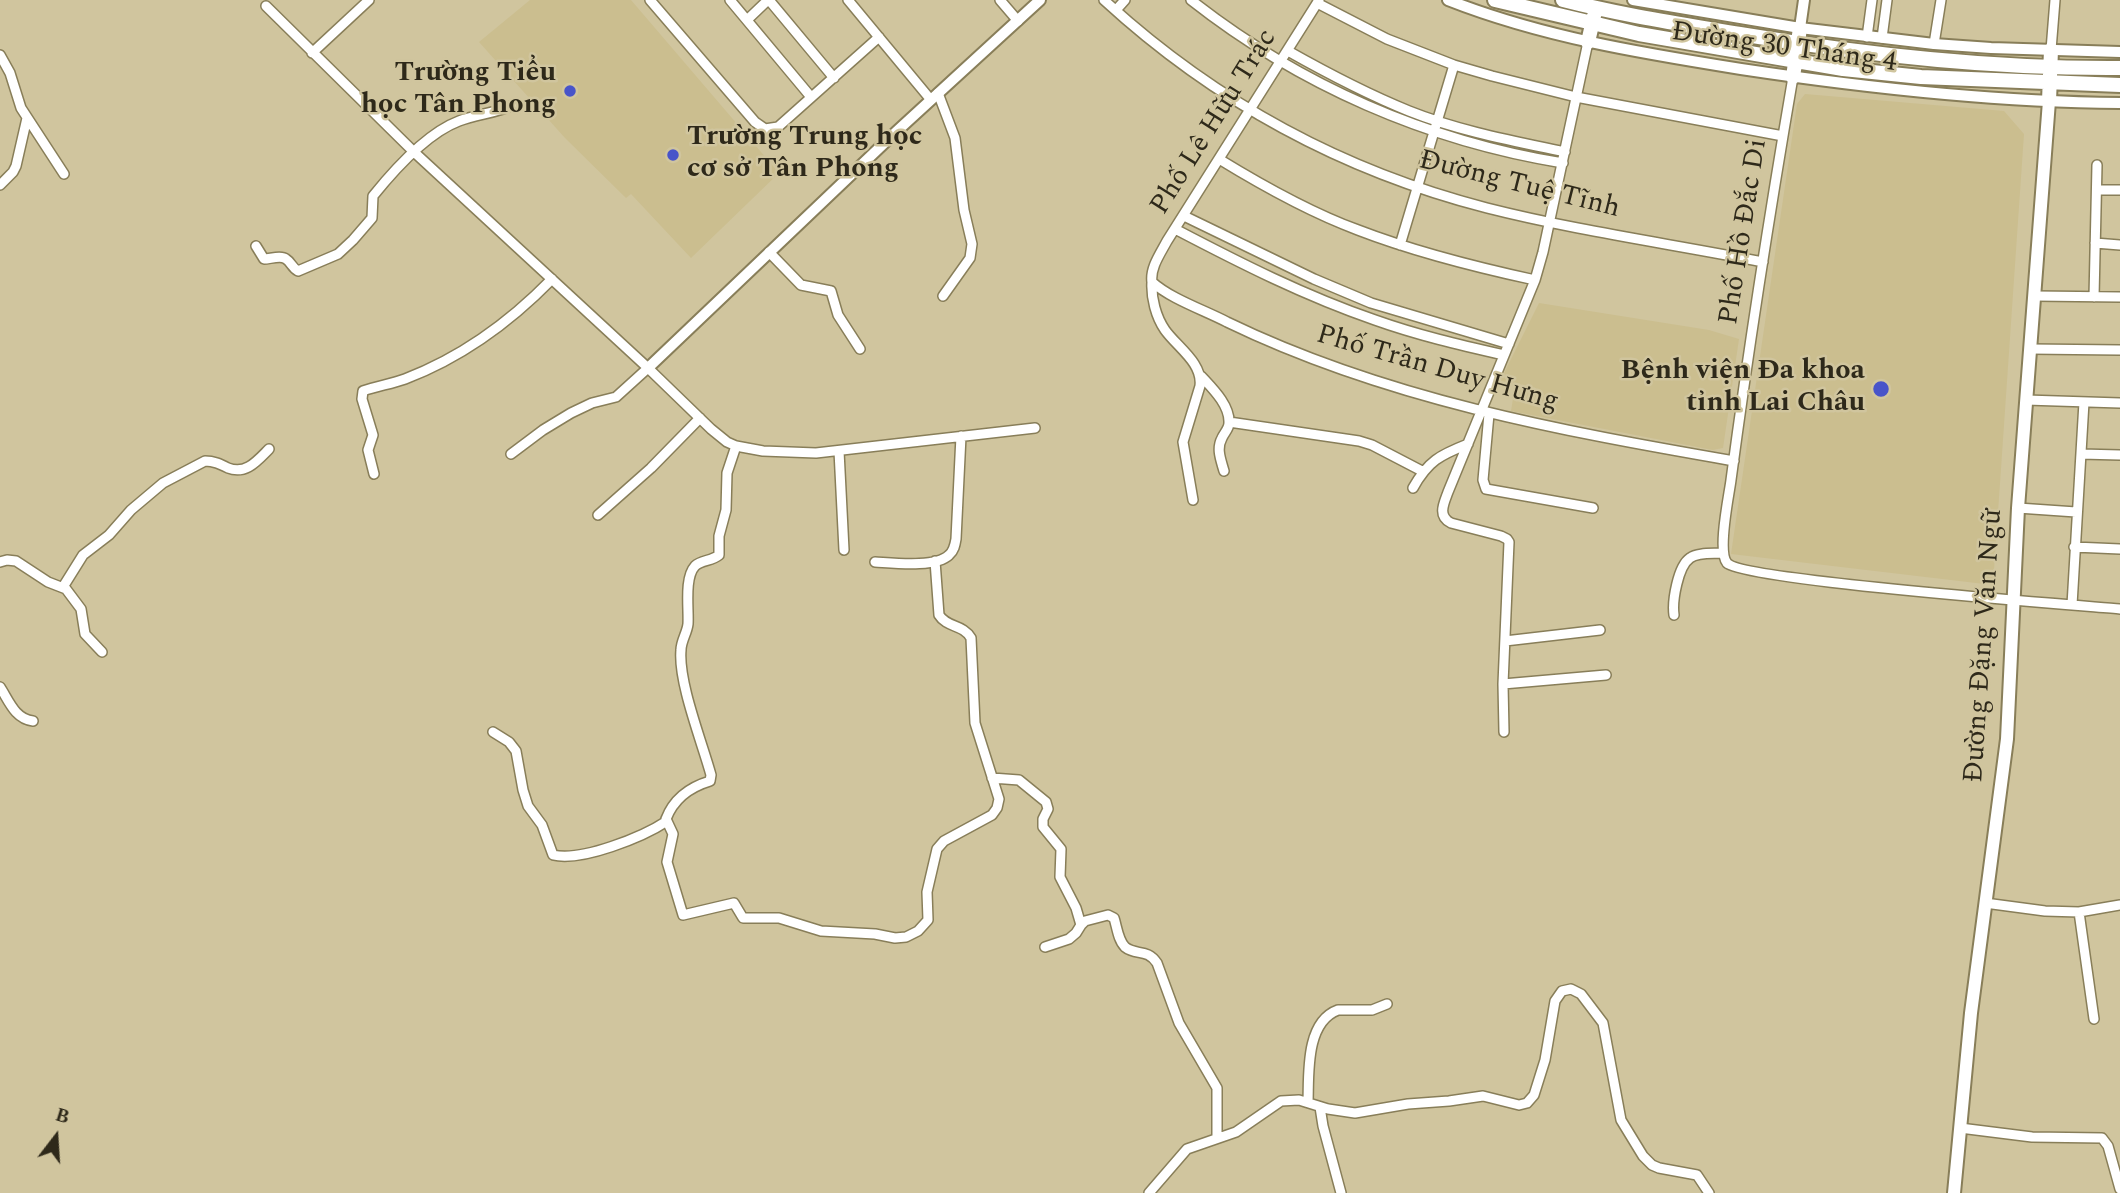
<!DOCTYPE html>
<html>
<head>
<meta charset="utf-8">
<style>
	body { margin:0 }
	#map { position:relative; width:2120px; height:1193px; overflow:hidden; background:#d0c59e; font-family:Spectral,serif }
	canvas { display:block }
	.north { position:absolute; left:21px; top:1102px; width:70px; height:70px; -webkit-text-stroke:5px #d0c59e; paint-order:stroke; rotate:17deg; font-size:19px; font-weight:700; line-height:28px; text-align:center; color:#2e291a }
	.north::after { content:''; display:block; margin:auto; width:24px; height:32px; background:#2e291a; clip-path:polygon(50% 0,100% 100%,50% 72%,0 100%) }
</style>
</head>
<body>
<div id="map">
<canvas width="2120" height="1193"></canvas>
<div class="north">B</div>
</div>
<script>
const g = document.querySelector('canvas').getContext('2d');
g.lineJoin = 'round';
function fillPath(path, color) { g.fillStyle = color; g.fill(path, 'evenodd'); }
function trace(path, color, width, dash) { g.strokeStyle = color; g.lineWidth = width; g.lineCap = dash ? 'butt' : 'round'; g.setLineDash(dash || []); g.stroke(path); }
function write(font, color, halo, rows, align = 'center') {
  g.font = font + ' Spectral,serif'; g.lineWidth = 5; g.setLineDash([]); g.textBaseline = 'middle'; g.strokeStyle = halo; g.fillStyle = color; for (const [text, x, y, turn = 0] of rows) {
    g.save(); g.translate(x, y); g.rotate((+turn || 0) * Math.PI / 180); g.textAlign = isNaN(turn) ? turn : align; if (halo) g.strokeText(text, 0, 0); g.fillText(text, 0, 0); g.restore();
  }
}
const built = new Path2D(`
	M530 0H631L779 173 691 258 631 194 626 198 565 138 479 42Z
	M1805 94 2004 111 2024 134 1993 585 1731 554 1797 104Z
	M1539 303 1709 330 1739 339 1723 448 1713 450 1511 411 1515 386 1499 383Z`);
const minor = new Path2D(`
	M650 0 755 122 765 129 778 127 879 37
	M730 0 811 97
	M769 0 834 78
	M848 0 931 100
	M1000 0 1018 21
	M1104 0C1214 101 1343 171 1487 208 1578 231 1672 244 1763 262
	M1191 0C1299 85 1427 141 1563 163
	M1319 0 1167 241C1160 254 1150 268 1152 282 1171 299 1204 310 1227 322 1386 399 1561 431 1734 461
	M1317 3 1387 39 1454 65 1492 76 1576 97 1783 136
	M266 6 414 152 648 368 711 429 727 442 736 446 763 451 816 453 1035 428
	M1116 10 1125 0
	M747 20 768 0
	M1867 37 1872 0
	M1882 38 1887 0
	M1934 44 1941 0
	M2051 50 2055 0
	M1288 51C1327 73 1367 94 1409 111 1459 131 1513 141 1565 152
	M312 53 369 0
	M0 55 10 73 21 108 64 174
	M1793 77C1770 211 1749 345 1731 480 1729 496 1717 551 1727 563 1742 580 2074 605 2120 609
	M938 93 955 138 964 210 972 244 970 258 943 296
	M1219 159C1263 186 1309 212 1358 230 1415 252 1475 267 1535 280
	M0 185 13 172 16 166 27 118
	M2097 190H2120
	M1184 216 1314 279 1371 303 1509 344
	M1175 229C1240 263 1305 296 1375 320 1417 335 1460 345 1504 355
	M2095 243 2120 245
	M1400 245 1454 65
	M256 246 264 259C270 259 281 255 286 259 291 262 292 268 298 271L338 254 353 240 372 218 373 196C394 170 427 133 459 121 478 114 497 113 516 104
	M769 252 801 285 831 291 838 315 860 349
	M1152 282C1151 298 1156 317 1165 330 1177 347 1203 363 1200 386L1183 442 1193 500
	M2035 296 2120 297
	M2094 297 2097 165
	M2030 349 2120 350
	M1201 376C1212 388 1230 405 1229 423 1229 429 1224 433 1222 438 1216 449 1221 460 1224 471
	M2026 400 2120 403
	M1489 414 1483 480 1486 489 1593 508
	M1229 422 1359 441 1372 445 1422 471
	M736 446 727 473 726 510 719 536V555C712 561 701 560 695 566 684 578 689 609 688 624 687 633 681 641 681 650 678 682 702 742 711 775L710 781C690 787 674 798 666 819L673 834 667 862 683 915 734 903 743 918H779L821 931 875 934 895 938 906 937 918 931 928 920 927 892 937 849 944 841 992 815 997 808 999 799 975 723 971 638C963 624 947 628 939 615L935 561
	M839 451 844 550
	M511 454 543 430 571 413 592 403 616 397 648 368
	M2081 454 2120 455
	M374 474 368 450 373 435 362 399 363 391C377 386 391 384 405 379 460 358 511 321 552 279
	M1413 488C1428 461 1440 455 1468 444
	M2018 508 2076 512
	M598 515 651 468 700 418
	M2074 547 2120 549
	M0 562 7 560 16 561 48 582 66 589 81 609 85 634 102 652
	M875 562C893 563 936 568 949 555 954 551 955 545 956 539L961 436
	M63 587 83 555 109 535 131 510 163 483 205 461C214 461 220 464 228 468 246 475 257 461 269 449
	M2072 605 2084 402
	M1674 615C1672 601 1678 566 1690 558 1698 552 1714 554 1723 553
	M1505 641 1600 630
	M1503 684 1606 675
	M0 687C9 701 15 719 33 721
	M493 732 509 742 516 751 523 790 528 806 542 825 553 855C581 862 643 837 667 821
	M1504 732 1503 684 1509 542 1507 539 1501 536 1451 523C1437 516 1444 503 1448 492L1535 280 1543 252 1588 42
	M992 778 1019 780 1046 802 1048 809 1043 819V827L1061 849 1060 877 1076 908 1081 925
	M1985 903 2045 911 2079 912 2120 905
	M2079 912 2094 1019
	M1045 947 1069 939 1076 933 1081 925 1085 921 1108 915 1114 918C1117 927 1118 940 1125 947 1136 956 1147 948 1157 963L1179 1023 1217 1088V1138
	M1308 1102C1309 1075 1305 1022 1338 1010H1372L1387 1004
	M1320 1107 1323 1126 1341 1193
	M1960 1128 2032 1137 2102 1138 2108 1146 2120 1189
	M1149 1193 1187 1149 1236 1132 1281 1101 1299 1100 1328 1109 1355 1113 1408 1104 1449 1101 1483 1096 1519 1105 1527 1103 1534 1095 1545 1060 1555 1001 1562 991 1571 989 1581 994 1603 1023 1621 1120 1643 1156 1652 1165 1659 1168 1697 1175 1709 1193`);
const tertiary = new Path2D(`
	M1448 0C1542 37 1641 53 1741 69 1867 88 1992 102 2120 103
	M1633 0 1800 28 1934 44 1991 48 2120 52
	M1800 28 1804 0
	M648 368 897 131 1040 0`);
const secondary = new Path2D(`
	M1954 1193 1971 1013 2007 739 2018 508 2049 101`);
const trunk = new Path2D(`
	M1495 0 1639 34 1843 69 1921 77 2120 85
	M1563 0C1621 15 1681 24 1740 34 1866 55 1992 69 2120 68
	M1588 42 1594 16
	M1793 77 1800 28
	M2049 101 2051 50`);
const markers = [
	[570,91,7,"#4854c9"],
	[673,155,7,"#4854c9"],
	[1881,389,9,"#4854c9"]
];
const streetNames = [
	["Đường 30 Tháng 4",1784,49,8],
	["Phố Lê Hữu Trác",1215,123,-58],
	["Đường Tuệ Tĩnh",1519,186,14],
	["Phố Hồ Đắc Di",1745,232,-81],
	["Phố Trần Duy Hưng",1437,370,16],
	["Đường Đặng Văn Ngữ",1985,646,-86]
];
const poiNames = [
	["Trường Tiểu",556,75],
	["học Tân Phong",556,107],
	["Trường Trung học",687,139,"left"],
	["cơ sở Tân Phong",687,171,"left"],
	["Bệnh viện Đa khoa",1865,373],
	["tỉnh Lai Châu",1865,405]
];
fillPath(built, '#cbbe8f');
trace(minor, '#887e59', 12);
trace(tertiary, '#887e59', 14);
trace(secondary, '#887e59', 16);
trace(trunk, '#887e59', 18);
trace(minor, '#fff', 9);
trace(tertiary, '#fff', 10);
trace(secondary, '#fff', 12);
trace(trunk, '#fff', 14);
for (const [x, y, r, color] of markers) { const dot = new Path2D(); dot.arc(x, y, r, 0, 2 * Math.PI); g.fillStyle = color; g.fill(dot); trace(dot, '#d0c59e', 2.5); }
write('28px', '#2e291a', '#d0c59e', streetNames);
write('bold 28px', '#2e291a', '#d0c59e', poiNames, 'right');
</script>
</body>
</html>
